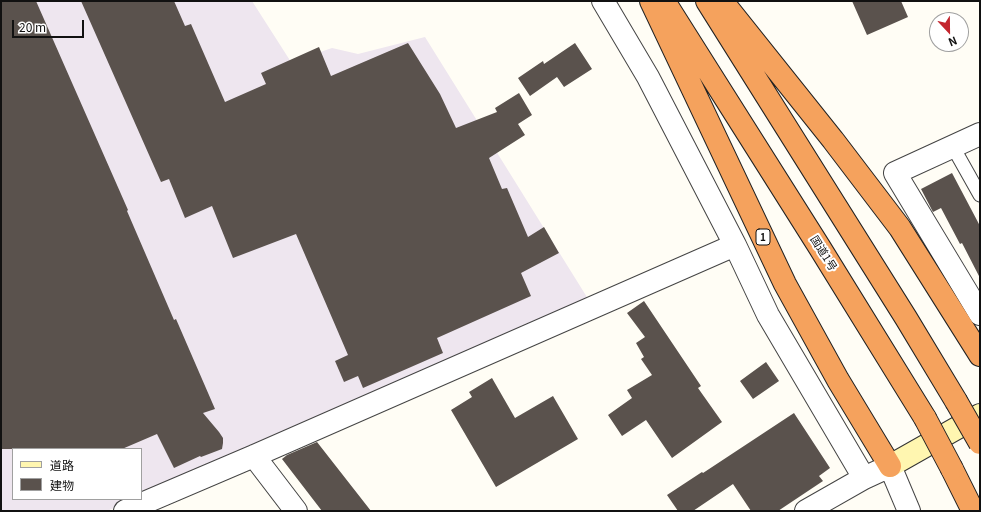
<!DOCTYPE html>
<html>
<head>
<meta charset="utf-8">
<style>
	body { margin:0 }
	#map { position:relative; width:981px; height:512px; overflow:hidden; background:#fffdf5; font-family:Georgia,"Noto Sans JP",serif }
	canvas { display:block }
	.frame { position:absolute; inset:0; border:2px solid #111; pointer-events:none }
	.legend { position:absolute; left:12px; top:448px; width:130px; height:52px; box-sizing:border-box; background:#fff; border:1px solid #a0a0a0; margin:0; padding:5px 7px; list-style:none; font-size:12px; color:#111 }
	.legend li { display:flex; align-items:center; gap:8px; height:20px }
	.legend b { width:20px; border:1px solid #a0a0a0 }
	.north { position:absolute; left:929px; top:12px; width:40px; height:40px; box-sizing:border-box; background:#fff; border:1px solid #a0a0a0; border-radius:50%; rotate:158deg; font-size:11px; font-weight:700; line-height:16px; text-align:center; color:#111 }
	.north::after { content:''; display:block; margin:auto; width:14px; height:18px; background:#c4262e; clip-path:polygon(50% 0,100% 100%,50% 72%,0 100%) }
	.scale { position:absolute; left:12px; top:20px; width:72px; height:18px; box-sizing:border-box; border:2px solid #111; border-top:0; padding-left:5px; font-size:12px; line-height:14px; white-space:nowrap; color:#111; -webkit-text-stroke:3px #fff; paint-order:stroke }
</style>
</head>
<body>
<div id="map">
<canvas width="981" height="512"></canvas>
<div class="frame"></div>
<ul class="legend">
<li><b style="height:5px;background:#fff6b0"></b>道路</li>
<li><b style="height:11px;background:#5a524d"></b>建物</li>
</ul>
<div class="north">N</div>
<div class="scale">20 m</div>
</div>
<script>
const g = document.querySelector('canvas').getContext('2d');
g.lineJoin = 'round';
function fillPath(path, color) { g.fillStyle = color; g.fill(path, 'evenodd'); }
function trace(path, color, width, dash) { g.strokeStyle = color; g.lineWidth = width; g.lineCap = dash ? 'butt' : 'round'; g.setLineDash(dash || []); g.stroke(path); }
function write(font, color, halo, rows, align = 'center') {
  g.font = font + ' Georgia,"Noto Sans JP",serif'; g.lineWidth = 4; g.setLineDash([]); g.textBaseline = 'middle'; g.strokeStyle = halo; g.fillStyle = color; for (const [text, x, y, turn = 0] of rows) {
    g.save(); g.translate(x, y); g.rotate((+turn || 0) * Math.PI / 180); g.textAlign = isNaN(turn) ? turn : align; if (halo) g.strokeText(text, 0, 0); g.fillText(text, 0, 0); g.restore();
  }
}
const industrial = new Path2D(`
	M1 1H252L291 62 332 48 358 54 425 37 590 302 141 496V449H13V499H135L107 511H1Z`);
const building = new Path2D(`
	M1 1H36L128 210 127 211 174 320 176 319 215 409 203 413 219 432 223 438V443L222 449 201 457 200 456 174 468 157 434 122 449H1Z
	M81 1H174L185 26 191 24 225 102 266 84 261 73 319 47 331 76 408 43 440 94 456 128 497 112 495 108 519 93 532 115 518 124 525 135 489 158 502 189 507 188 528 237 544 227 559 253 521 273 531 296 437 338 443 353 363 388 358 376 344 382 335 361 348 355 296 234 233 258 212 206 185 218 169 179 161 182Z
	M852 1H901L908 17 867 35Z
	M575 43 592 69 564 87 557 77 530 96 518 78 543 61 544 64Z
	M952 173 980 226V278L962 243 960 244 941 208 933 212 921 189Z
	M644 301 701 386 698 388 722 422 672 458 646 420 622 436 608 415 632 398 627 390 652 375 641 359 644 357 636 343 645 337 627 313Z
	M766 362 779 381 753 399 740 381Z
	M492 378 515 418 553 396 578 439 496 487 451 410 472 397 469 392Z
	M794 413 830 468 819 476 823 481 778 511H751L733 484 693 511H678L667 495 702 472 703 473Z
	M317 442 371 511H322L282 459 287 455Z`);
const lane = new Path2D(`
	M953 147 980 195`);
const street = new Path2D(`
	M603 1 648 77 735 245 768 315 864 478
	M980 134 895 173 980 314
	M254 456 296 511
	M125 511 254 456 735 245
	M806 511 864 478 890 466 909 511`);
const secondary = new Path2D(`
	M890 466 980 415`);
const highway = new Path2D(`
	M651 1 785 284 838 380 890 466
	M664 1 820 248 925 418
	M707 1 906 318 956 401
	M722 1 833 140 900 228 980 355
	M952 469 973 511`);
const highwayBridge = new Path2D(`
	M956 401 980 443
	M925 418 952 469`);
const shields = [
	[763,237,14]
];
const shieldNames = [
	["1",763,237]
];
const streetNames = [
	["国道1号",824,253,58]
];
fillPath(industrial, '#eee6ef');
fillPath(building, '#5a524d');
trace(lane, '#444', 15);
trace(street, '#444', 24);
trace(secondary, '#333', 24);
trace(highway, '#222', 24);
trace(lane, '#fff', 13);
trace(street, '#fff', 22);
trace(secondary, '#fff6b0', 22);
trace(highway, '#f5a25d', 22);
trace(highwayBridge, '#222', 24, []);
trace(highwayBridge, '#f5a25d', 22);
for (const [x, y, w] of shields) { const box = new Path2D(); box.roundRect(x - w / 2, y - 8, w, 16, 3); g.fillStyle = '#fff'; g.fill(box); trace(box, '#111', 1); }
write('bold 10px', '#111', null, shieldNames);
write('11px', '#111', '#fff', streetNames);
</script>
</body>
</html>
